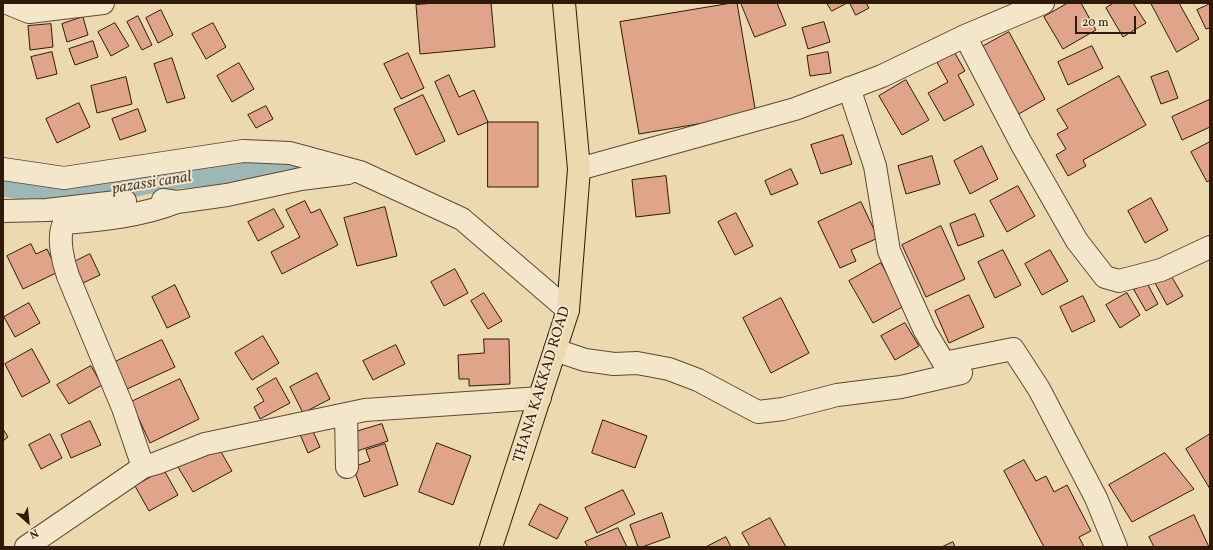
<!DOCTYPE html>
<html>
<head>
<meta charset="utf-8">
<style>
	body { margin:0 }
	#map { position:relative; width:1213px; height:550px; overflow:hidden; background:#ecd9af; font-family:Vollkorn,serif }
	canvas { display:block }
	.frame { position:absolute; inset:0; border:4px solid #2f190b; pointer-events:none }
	.north { position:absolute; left:8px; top:502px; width:40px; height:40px; -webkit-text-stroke:3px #f3e6cb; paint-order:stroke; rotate:153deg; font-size:11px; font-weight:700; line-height:16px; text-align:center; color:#2f190b }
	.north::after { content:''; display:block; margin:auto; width:14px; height:18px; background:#2f190b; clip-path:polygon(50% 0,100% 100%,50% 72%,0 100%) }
	.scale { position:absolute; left:1075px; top:16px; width:61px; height:18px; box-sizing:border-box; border:2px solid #2f190b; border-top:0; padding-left:5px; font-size:12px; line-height:14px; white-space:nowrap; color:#2f190b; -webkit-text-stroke:3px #f3e6cb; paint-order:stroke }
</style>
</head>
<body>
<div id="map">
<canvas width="1213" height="550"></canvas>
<div class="frame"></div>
<div class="north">N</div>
<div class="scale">20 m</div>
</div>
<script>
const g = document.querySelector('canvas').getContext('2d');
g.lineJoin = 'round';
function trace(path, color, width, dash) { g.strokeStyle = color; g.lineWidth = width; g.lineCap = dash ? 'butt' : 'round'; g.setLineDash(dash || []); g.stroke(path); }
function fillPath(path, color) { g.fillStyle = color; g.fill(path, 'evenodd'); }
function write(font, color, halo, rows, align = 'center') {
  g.font = font + ' Vollkorn,serif'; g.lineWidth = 4; g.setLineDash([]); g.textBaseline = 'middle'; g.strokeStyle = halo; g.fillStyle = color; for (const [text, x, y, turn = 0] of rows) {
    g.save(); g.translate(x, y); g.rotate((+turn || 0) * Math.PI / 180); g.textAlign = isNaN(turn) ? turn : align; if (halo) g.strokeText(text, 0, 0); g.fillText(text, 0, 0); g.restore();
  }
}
const canal = new Path2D(`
	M3 186 75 197 179 178 302 167`);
const building = new Path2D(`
	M435 3H491L495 47 420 54 416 5Z
	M732 3H737L756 114 639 134 620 22Z
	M741 3H777L786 25 755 37Z
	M827 3H847L832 11Z
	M850 3H866L869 8 856 15Z
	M1068 3H1081L1096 30 1063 49 1044 17Z
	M1114 3H1133L1146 23 1123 37 1106 8Z
	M1151 3H1179L1199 39 1177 52Z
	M1210 4V28L1206 29 1197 10Z
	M161 10 173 35 158 43 146 18Z
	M138 16 152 45 142 50 127 22Z
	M83 17 88 35 67 42 62 24Z
	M824 22 830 42 808 49 802 28Z
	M115 23 129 46 111 56 98 32Z
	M213 23 226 47 206 59 192 34Z
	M51 24 53 47 30 50 28 26Z
	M1009 32 1045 99 1017 115 980 48Z
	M93 41 98 57 75 65 69 49Z
	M1092 46 1103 68 1068 85 1058 62Z
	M952 48 965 71 958 75 974 105 944 121 928 93 948 82 934 57Z
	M52 52 57 74 37 79 31 57Z
	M828 52 831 73 810 76 807 56Z
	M408 53 424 88 401 99 384 64Z
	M172 58 185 98 167 103 154 64Z
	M239 63 254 89 232 102 217 76Z
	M1168 71 1178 98 1161 104 1151 77Z
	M449 75 459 97 474 90 488 122 458 135 435 82Z
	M1119 76 1146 125 1083 160 1086 166 1068 176 1056 155 1066 149 1057 134 1068 128 1057 110Z
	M126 77 132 104 97 113 91 86Z
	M906 80 929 120 902 135 879 96Z
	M423 95 445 141 416 155 394 109Z
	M1209 100 1210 103V127L1182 140 1172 117Z
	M79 103 90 127 57 143 46 119Z
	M266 106 273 119 256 128 248 115Z
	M138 109 146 131 120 140 112 119Z
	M488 122H538V187H488Z
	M843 135 852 164 821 174 811 145Z
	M1210 142V180L1207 182 1191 152Z
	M982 146 998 179 970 194 954 161Z
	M932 156 940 184 906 194 898 166Z
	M791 169 798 184 771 195 765 181Z
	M666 176 670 213 636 217 632 180Z
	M1018 186 1035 216 1007 232 990 201Z
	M1151 198 1168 230 1145 243 1128 211Z
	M305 201 311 213 320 209 338 245 282 274 271 252 300 237 286 210Z
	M861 202 878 238 851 250 856 261 840 268 818 222Z
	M385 207 397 256 357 266 344 218Z
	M274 209 284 227 258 241 248 222Z
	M736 213 753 246 735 255 718 222Z
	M975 214 984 236 958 246 950 224Z
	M941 226 965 279 926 297 902 245Z
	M31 244 36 254 47 249 58 272 23 289 7 256Z
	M1003 250 1021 285 995 298 978 262Z
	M1050 250 1068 281 1042 295 1025 264Z
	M90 254 100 275 83 283 74 262Z
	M881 263 904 306 873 323 849 281Z
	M455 269 468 293 444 306 431 282Z
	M1170 274 1183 296 1167 305 1155 283Z
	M1147 283 1158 304 1146 311 1134 290Z
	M175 285 190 317 167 328 152 297Z
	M484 293 502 321 488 329 471 301Z
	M1127 293 1140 315 1120 328 1106 305Z
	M969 295 984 327 949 343 935 311Z
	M1083 296 1095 321 1072 332 1060 307Z
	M781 298 809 353 771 373 743 318Z
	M29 303 40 323 15 337 4 317Z
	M905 323 919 346 895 360 881 336Z
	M263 336 279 363 252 380 235 353Z
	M484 339H509L510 384 469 386V379H459L458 355 484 353Z
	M162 340 175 367 127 389 115 362Z
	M396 345 405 364 373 380 363 361Z
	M32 349 50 382 22 397 5 364Z
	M91 366 102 385 69 404 57 385Z
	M317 373 330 399 303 413 290 387Z
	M276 378 290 403 260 419 254 407 264 401 257 389Z
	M180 379 199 419 150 443 131 402Z
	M603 420 647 436 635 468 592 453Z
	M90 421 101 445 71 458 61 435Z
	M382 424 388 441 357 451 352 433Z
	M311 427 320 447 308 453 299 432Z
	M3 429 8 437 3 441Z
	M50 434 62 458 41 469 29 445Z
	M1210 434V489L1186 449Z
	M437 443 471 456 453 505 419 492Z
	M385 444 398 485 364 497 353 467 370 461 366 450Z
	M217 445 232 471 193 492 178 467Z
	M1165 453 1194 489 1132 522 1109 485Z
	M1024 460 1036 481 1046 476 1054 492 1067 485 1091 531 1079 537 1084 547H1044L1004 471Z
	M164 470 178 495 149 511 135 486Z
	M623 490 635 514 597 533 585 508Z
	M540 504 568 518 557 539 529 525Z
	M662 513 670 537 642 547H638L630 525Z
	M1194 515 1209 547H1154L1149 537Z
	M770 518 786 547H750L742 533Z
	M618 528 627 547H588L585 542Z
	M726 537 731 547H706Z
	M953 542 955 547H942Z`);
const minor = new Path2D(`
	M7 3 29 12 103 3
	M965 36 1021 143 1077 241 1105 277 1119 281 1161 270 1210 247
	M849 88 875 166 889 251 925 331 944 363 1013 349 1039 389 1096 498 1116 547
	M3 169 64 178 243 151 290 153 360 172 462 219 568 310
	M579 169 795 109 882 76 965 36 1043 3
	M163 200 177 202 227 195 301 179 348 173
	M3 211 47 210 125 201
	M555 350 585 360 614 364 637 363 669 369 698 380 758 412 783 409 837 395 901 387 961 373 956 370
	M346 414 347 467
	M143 467 123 408 68 276C63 262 57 237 64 223 102 220 141 216 177 202
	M26 547 143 467 157 463 205 444 365 410 540 398`);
const major = new Path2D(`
	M491 547 568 310 579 169 564 3`);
const streetNames = [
	["THANA KAKKAD ROAD",543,385,-73]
];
const waterNames = [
	["pazassi canal",152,184,-9]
];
trace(canal, '#9db7b6', 21);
fillPath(building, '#e0a48a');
trace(building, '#2f190b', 1);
trace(minor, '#5e4934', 24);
trace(major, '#2f190b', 24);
trace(minor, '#f3e6cb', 22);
trace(major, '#ecd9af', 22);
write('15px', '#2f190b', '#f3e6cb', streetNames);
write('italic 16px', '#50483e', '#f3e6cb', waterNames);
</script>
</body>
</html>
